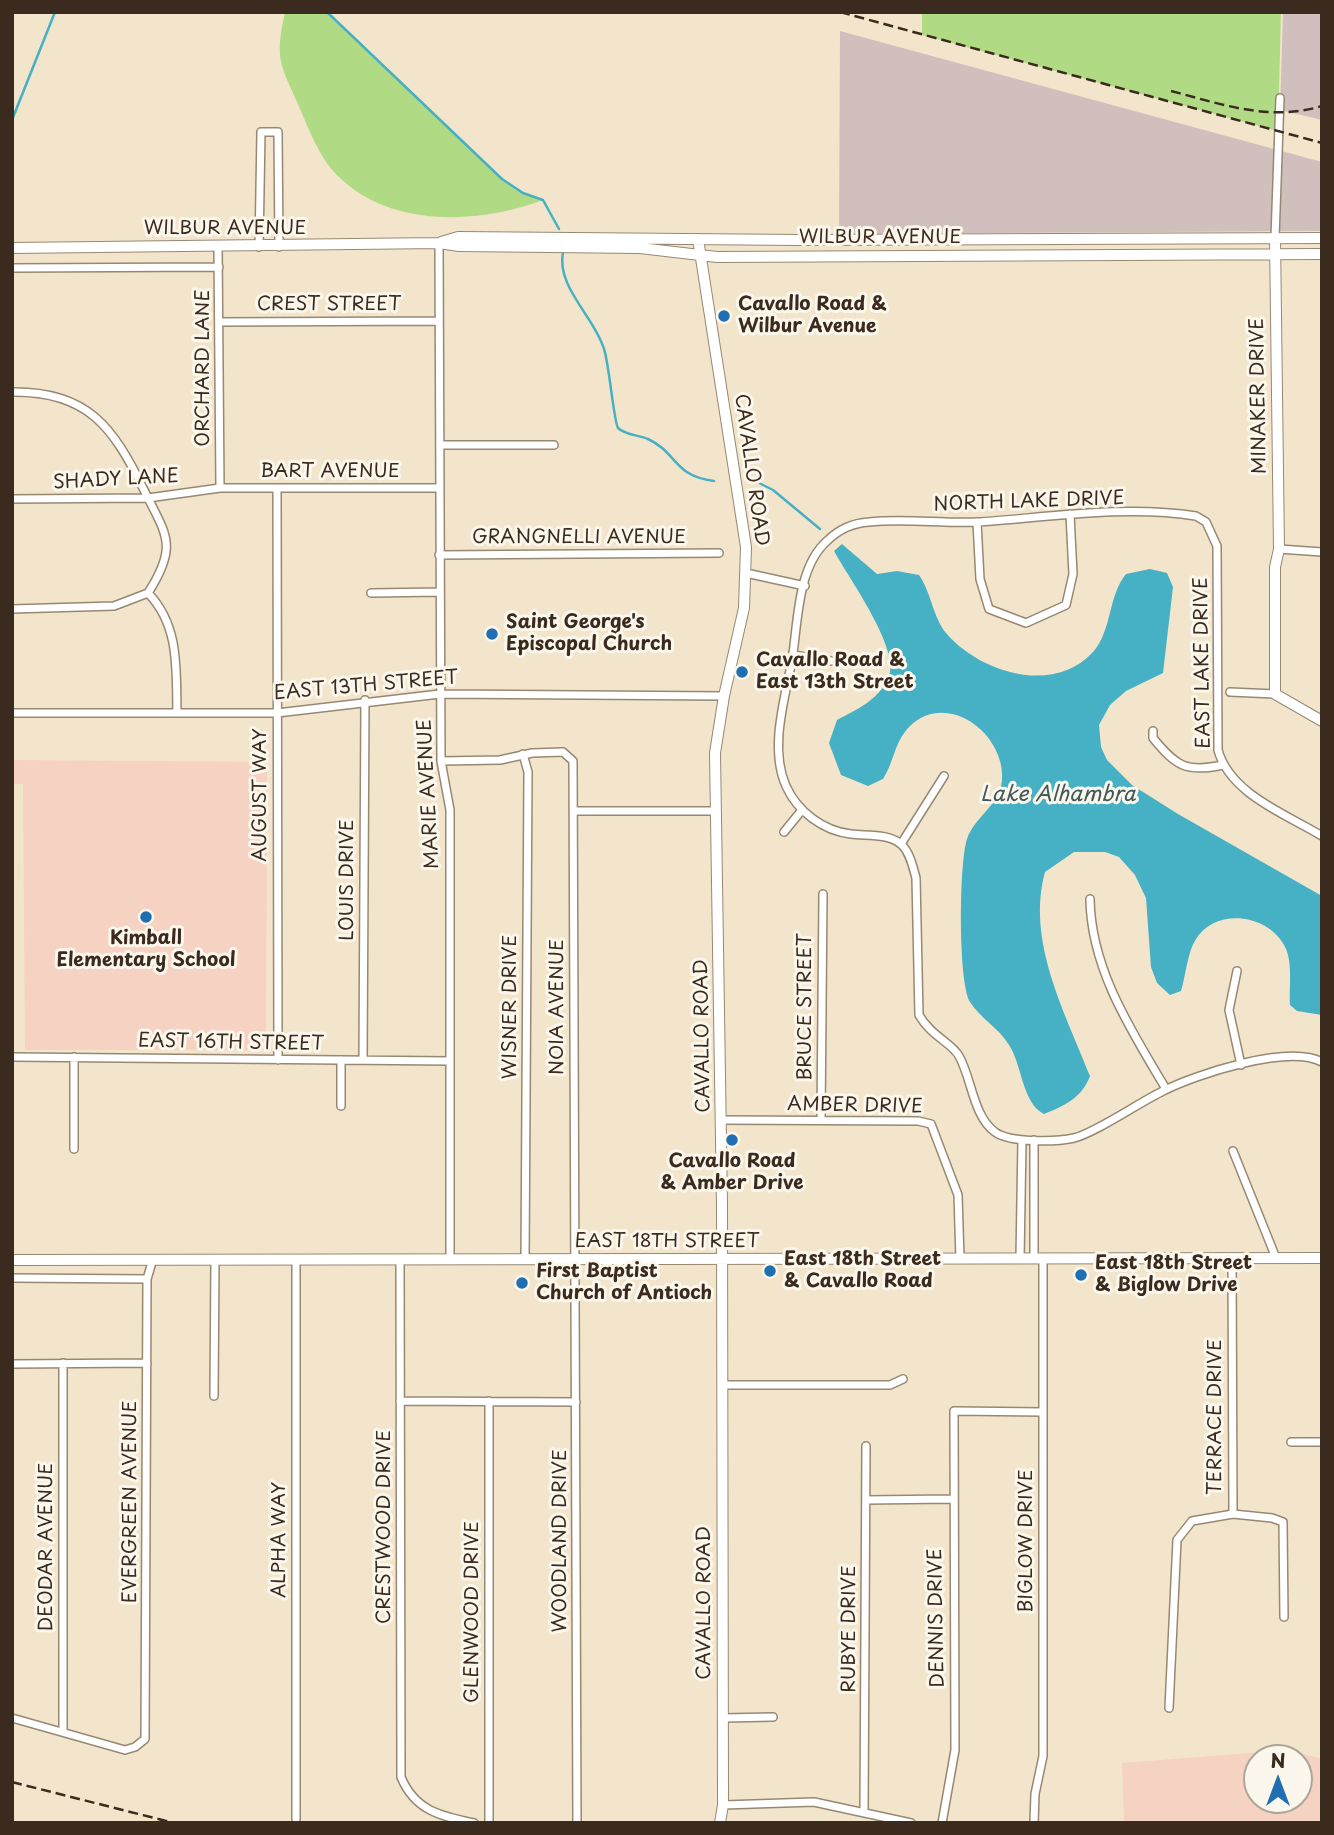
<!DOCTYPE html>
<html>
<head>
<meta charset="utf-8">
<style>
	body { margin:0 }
	#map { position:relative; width:1334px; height:1835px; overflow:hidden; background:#f3e5cb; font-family:"Playpen Sans",sans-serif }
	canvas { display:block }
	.frame { position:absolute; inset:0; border:14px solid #3b2a1e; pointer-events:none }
	.north { position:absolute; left:1243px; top:1744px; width:70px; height:70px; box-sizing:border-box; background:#fbf7ec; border:2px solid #aea59a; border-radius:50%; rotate:0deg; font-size:19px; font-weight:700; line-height:28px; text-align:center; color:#3b2a1e }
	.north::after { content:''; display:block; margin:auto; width:24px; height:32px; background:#1f6fb2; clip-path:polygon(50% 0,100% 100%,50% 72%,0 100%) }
</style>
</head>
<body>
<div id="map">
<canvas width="1334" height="1835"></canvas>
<div class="frame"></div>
<div class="north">N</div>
</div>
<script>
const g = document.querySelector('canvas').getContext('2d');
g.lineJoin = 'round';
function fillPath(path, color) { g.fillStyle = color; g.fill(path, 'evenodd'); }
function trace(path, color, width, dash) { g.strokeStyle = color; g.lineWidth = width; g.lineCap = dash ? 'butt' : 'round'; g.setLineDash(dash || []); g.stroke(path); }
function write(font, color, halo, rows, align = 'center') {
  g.font = font + ' "Playpen Sans",sans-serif'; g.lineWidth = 6; g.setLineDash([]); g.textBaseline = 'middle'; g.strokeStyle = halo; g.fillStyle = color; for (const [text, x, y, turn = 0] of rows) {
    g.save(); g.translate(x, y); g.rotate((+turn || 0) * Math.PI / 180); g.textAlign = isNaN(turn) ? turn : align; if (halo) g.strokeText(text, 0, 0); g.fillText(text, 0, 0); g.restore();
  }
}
const built = new Path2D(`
	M12 760 267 762 266 1050H25L23 784H12Z
	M1288 1750 1322 1759V1823H1124L1122 1763ZM1257 1758H1299V1800H1257Z`);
const industrial = new Path2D(`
	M1283 12H1322V120L1280 110Z
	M840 31 1322 162V231L839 234Z`);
const green = new Path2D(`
	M285 12H327L502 179 523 193 543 200C480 224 392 228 340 178 321 161 310 132 300 109 281 64 274 62 285 12Z
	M922 12H1281L1278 131 922 35Z`);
const water = new Path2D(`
	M842 544 877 574 897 571 919 575C931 592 933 617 946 633 979 672 1053 696 1093 652 1112 631 1108 596 1126 574L1150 569 1167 573 1173 587 1163 673 1126 691 1110 705 1099 725 1101 747 1107 760 1132 785 1178 814 1322 896V1015L1297 1011 1290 1005C1289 988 1293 962 1285 947 1269 914 1216 907 1196 939 1187 953 1186 975 1181 991L1170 995 1157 983 1151 967 1146 898 1135 875 1119 857 1105 852H1074L1045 872C1026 941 1065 1012 1090 1076 1082 1098 1064 1106 1044 1114 1022 1103 1022 1064 1009 1045 999 1028 980 1018 970 1002 958 981 959 863 967 839 975 816 999 806 1002 781 1006 734 947 689 909 727 894 743 894 762 883 779L868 786 841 775 829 743 837 720C856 710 878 700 888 679 903 652 848 577 834 551Z`);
const stream = new Path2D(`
	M327 12 502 179 523 193 543 200 559 229
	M12 120 55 12
	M563 252C556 287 594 316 604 349 609 363 614 423 618 428 625 435 639 435 648 439 678 453 673 476 714 481
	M753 480 773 490 820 529`);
const street = new Path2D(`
	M1275 238 1280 98
	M439 243 441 761 450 810V1259
	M218 247 220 488
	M259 247 261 132H278L279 247
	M12 268 219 267
	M219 322 439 321
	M12 392C88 391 113 427 144 490 166 535 179 545 148 593 180 626 176 670 177 713
	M440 445H554
	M277 488 278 1060
	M12 499 148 498 220 488H439
	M977 522 980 579 989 609 1026 623 1066 605 1073 574 1070 514
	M1279 549 1322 552
	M439 555 719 553
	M746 573 805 586
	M371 593 439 592
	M12 609 114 606 148 593
	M793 655 831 661
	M1230 692 1275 694
	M12 713H277L440 694 724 696
	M1153 731V738C1176 766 1186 773 1223 765
	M523 754 528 772 525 1260
	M441 761 500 760 532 753 563 752 573 761 577 1823
	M574 811H716
	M784 832 802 810
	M1322 836C1286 814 1230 794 1218 750L1217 546 1206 522 1196 516C1126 505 1051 517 980 522 943 524 906 518 869 522 853 523 838 530 827 541 797 567 798 624 792 660 785 699 769 748 786 786 797 811 823 831 851 834 867 836 889 833 902 845 910 853 913 867 916 878L919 1015C931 1036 952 1043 959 1056 972 1079 973 1116 995 1132 1010 1143 1056 1142 1074 1138 1095 1133 1140 1102 1163 1091 1197 1074 1288 1044 1322 1062
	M901 844 944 776
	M1090 899C1091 969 1131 1030 1166 1089
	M1237 971 1229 1010 1241 1065
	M12 1057 450 1061
	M74 1057V1149
	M341 1060V1106
	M363 1060 365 700
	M721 1120 918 1121 931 1124 958 1195 960 1259
	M821 1120 823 894
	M1233 1151 1276 1258
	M1034 1257V1140
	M1020 1258 1022 1140
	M1232 1258 1233 1514 1272 1518 1283 1522 1284 1617
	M296 1260V1819
	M400 1260 401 1777C415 1811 441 1816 474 1823
	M12 1278 147 1279
	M63 1363V1731
	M12 1364 147 1363
	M722 1385H890L903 1379
	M214 1396 215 1259
	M400 1401 576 1402
	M489 1401V1823
	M1291 1442H1322
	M866 1500 952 1499
	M1169 1708 1177 1540 1192 1521 1233 1514
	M12 1718 125 1750 135 1747 145 1739 147 1279 153 1259
	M723 1718 773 1717
	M723 1805 814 1802 911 1823
	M864 1812 866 1446
	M942 1823 955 1750 954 1411 1043 1412
	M1034 1823 1035 1794 1043 1756V1258`);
const secondary = new Path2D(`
	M1275 238 1279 549 1275 567V694L1322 721
	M698 239 746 547 744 608 724 696 715 753 722 1205 723 1805 720 1823
	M441 242 458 237 799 240 1322 238
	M12 248 439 243 459 246 640 248 717 257 1322 254
	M12 1260 1322 1258`);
const rail = new Path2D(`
	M840 12 1322 143
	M1171 91C1221 104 1270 122 1322 106
	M12 1782 174 1823`);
const markers = [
	[724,316,7,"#1f6fb2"],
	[492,634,7,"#1f6fb2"],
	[742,672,7,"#1f6fb2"],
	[146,917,7,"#1f6fb2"],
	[732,1140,7,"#1f6fb2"],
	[770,1271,7,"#1f6fb2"],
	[1081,1275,7,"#1f6fb2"],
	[522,1283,7,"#1f6fb2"]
];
const streetNames = [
	["WILBUR AVENUE",225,229],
	["WILBUR AVENUE",880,238],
	["CREST STREET",329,305],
	["ORCHARD LANE",204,368,-90],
	["MINAKER DRIVE",1259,396,-91],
	["CAVALLO ROAD",751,470,82],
	["BART AVENUE",330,472],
	["SHADY LANE",116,480,-3],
	["NORTH LAKE DRIVE",1029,502,-2],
	["GRANGNELLI AVENUE",579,538],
	["EAST LAKE DRIVE",1203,663,-91],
	["EAST 13TH STREET",366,686,-5],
	["MARIE AVENUE",429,794,-93],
	["AUGUST WAY",261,795,-90],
	["LOUIS DRIVE",348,880,-90],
	["WISNER DRIVE",511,1007,-90],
	["NOIA AVENUE",558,1007,-90],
	["BRUCE STREET",806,1007,-90],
	["CAVALLO ROAD",703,1036,-91],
	["EAST 16TH STREET",231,1043,1],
	["AMBER DRIVE",855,1106,1],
	["EAST 18TH STREET",667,1242],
	["TERRACE DRIVE",1216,1417,-90],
	["EVERGREEN AVENUE",131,1502,-90],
	["CRESTWOOD DRIVE",385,1527,-90],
	["ALPHA WAY",280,1540,-90],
	["WOODLAND DRIVE",561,1541,-90],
	["BIGLOW DRIVE",1027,1541,-90],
	["DEODAR AVENUE",47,1547,-90],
	["CAVALLO ROAD",705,1603,-90],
	["GLENWOOD DRIVE",473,1612,-90],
	["DENNIS DRIVE",937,1618,-91],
	["RUBYE DRIVE",850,1629,-90]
];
const poiNames = [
	["Cavallo Road &",738,305],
	["Wilbur Avenue",738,327],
	["Saint George's",506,623],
	["Episcopal Church",506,645],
	["Cavallo Road &",756,661],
	["East 13th Street",756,683],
	["Kimball",146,939,"center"],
	["Elementary School",146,961,"center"],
	["Cavallo Road",732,1162,"center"],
	["& Amber Drive",732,1184,"center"],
	["East 18th Street",784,1260],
	["& Cavallo Road",784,1282],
	["East 18th Street",1095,1264],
	["& Biglow Drive",1095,1286],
	["First Baptist",536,1272],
	["Church of Antioch",536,1294]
];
const waterNames = [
	["Lake Alhambra",1058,795]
];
fillPath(built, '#f5d2c2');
fillPath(industrial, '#d1bfbd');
fillPath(green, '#b1da84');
fillPath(water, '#46b0c4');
trace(stream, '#46b0c4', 2.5);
trace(street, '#978874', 10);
trace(secondary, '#978874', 12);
trace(street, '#fff', 7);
trace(secondary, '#fff', 10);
trace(rail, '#3b2a1e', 2.5, [10, 5]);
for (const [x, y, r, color] of markers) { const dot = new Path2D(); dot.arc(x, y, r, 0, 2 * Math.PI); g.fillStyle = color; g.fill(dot); trace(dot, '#fbf7ec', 2.5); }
write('19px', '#3b2a1e', '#fbf7ec', streetNames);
write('bold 19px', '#3b2a1e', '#fbf7ec', poiNames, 'left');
write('italic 21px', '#3f5958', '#fbf7ec', waterNames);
</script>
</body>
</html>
